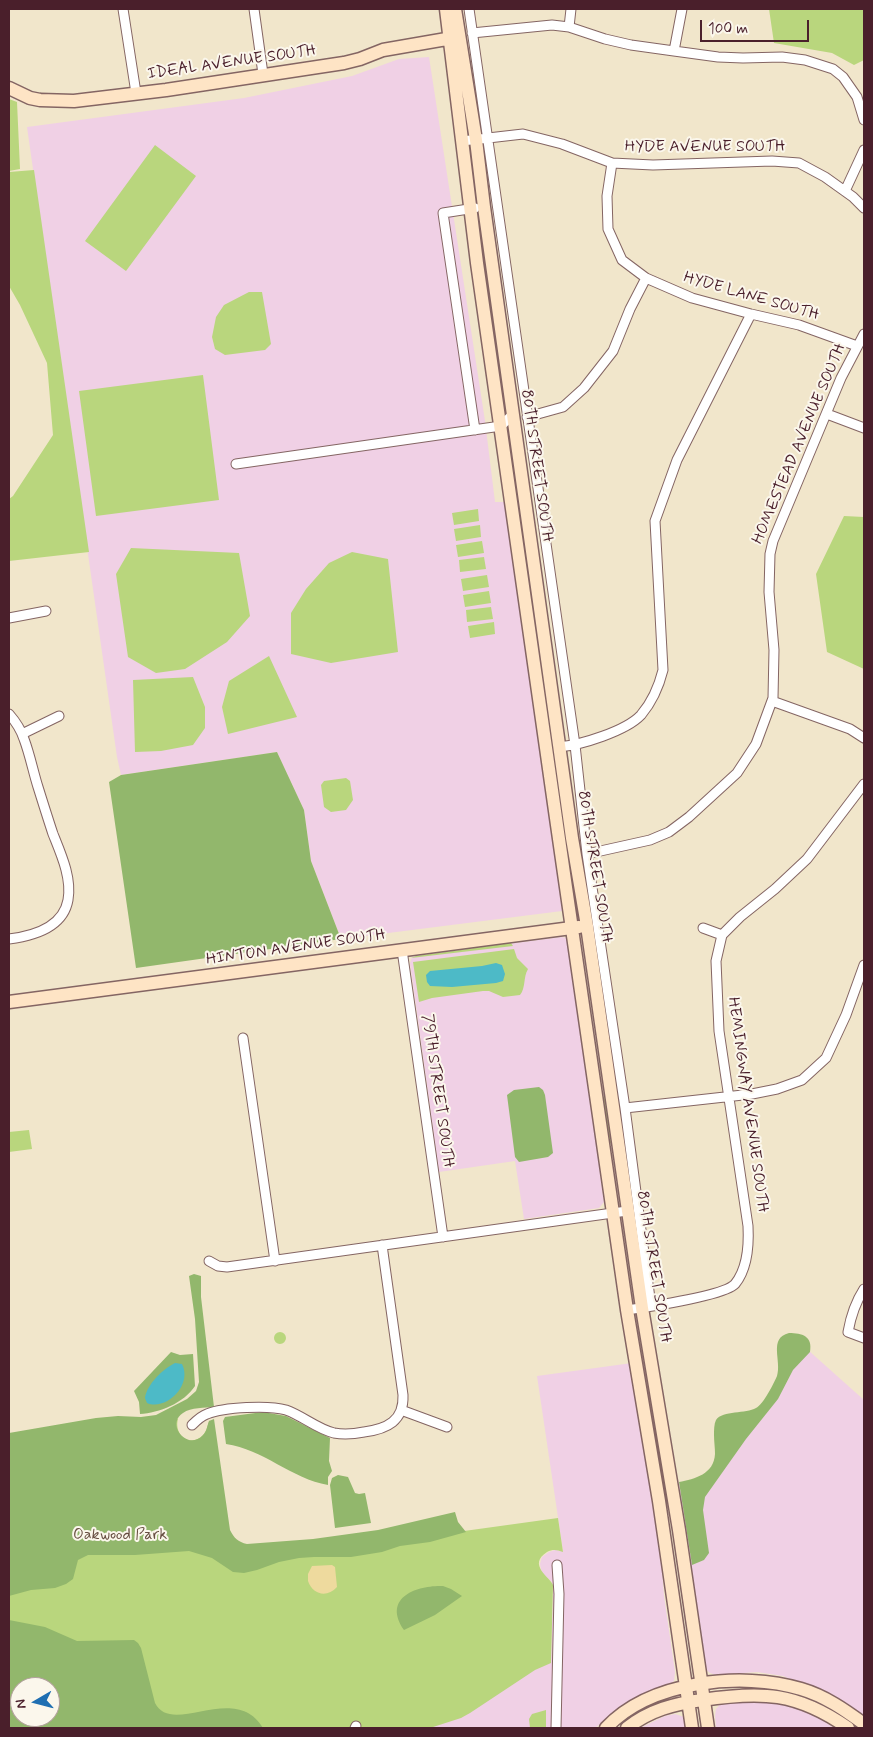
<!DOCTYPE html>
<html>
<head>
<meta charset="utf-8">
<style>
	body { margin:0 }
	#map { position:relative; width:873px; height:1737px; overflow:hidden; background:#f1e6cb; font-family:Mynerve,sans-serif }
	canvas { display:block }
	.frame { position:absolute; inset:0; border:10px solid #4a1f2b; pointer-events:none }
	.north { position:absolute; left:10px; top:1677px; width:50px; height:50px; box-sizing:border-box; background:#fbf7ec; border:1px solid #b4a19f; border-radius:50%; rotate:262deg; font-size:14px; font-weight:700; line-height:20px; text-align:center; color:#4a1f2b }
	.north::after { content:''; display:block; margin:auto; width:18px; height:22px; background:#1f6fb2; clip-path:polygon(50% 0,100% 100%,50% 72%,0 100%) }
	.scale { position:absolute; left:700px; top:20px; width:109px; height:22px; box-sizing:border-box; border:2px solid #4a1f2b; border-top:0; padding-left:6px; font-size:15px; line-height:18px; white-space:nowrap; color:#4a1f2b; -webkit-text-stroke:4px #fbf7ec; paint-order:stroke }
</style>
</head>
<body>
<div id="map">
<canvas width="873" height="1737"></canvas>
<div class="frame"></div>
<div class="north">N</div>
<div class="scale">100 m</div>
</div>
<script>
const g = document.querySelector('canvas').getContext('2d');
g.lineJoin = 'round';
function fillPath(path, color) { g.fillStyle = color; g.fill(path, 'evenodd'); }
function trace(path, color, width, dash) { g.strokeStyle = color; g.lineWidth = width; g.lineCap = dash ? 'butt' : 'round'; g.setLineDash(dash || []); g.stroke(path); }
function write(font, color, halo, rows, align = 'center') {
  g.font = font + ' Mynerve,sans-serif'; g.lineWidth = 4; g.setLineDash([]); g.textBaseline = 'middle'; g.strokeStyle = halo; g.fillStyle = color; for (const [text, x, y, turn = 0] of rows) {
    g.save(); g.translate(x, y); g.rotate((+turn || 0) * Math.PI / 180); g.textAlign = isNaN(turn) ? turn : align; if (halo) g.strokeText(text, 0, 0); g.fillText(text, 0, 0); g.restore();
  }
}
const built = new Path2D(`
	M429 57 485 421 495 502H506L533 705 554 838 562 911 341 939 311 861 304 810 277 752 121 775 117 757 27 127 244 98 352 76 399 59Z
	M561 937 567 938 601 1152 600 1174 604 1202 599 1208 524 1219 515 1161 439 1172 410 963 412 957 416 956Z
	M808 1350 864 1400V1719L815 1690 783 1676 757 1672 716 1675 710 1673 705 1669 675 1483 702 1479Z
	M632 1363 660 1542 664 1596 675 1672 674 1681 669 1685 621 1707 595 1728H426L551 1657 553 1585 551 1581 542 1574 540 1564 542 1557 549 1552 555 1550 563 1551 537 1376Z
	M774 1700 810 1712 834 1728H716L715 1716 716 1709 723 1701Z
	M675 1714 684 1717 687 1728H640L665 1716Z`);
const green = new Path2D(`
	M769 9H864V60L854 65 832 53 774 43Z
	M9 99 17 102 20 169 9 171Z
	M155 145 196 176 126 271 85 241Z
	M34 170 89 552 9 561V499L13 496 53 435 47 363 20 305 9 286V172Z
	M249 292H262L271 344 265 350 225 355 215 349 212 337 216 317 224 305Z
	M203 375 219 500 96 516 79 391Z
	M478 509 479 521 454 525 452 513Z
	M844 516 864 517V669L827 652 816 574Z
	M480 525 481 537 456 541 454 529Z
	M482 541 484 553 458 557 456 545Z
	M131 548 239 553 250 616 227 642 185 669 156 673 128 657 116 574Z
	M352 552 388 559 398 652 331 663 291 654V613L306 589 329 563Z
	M484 557 486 569 460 572 459 560Z
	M487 575 489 587 463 591 461 579Z
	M489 591 491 603 465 607 463 595Z
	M491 607 493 619 467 622 466 610Z
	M494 622 495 634 470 638 468 626Z
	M269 656 297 717 228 734 222 707 229 681Z
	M193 677 205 707V728L193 745 161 751 135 752 133 680Z
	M346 778 350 781 353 800 346 810 331 812 324 807 321 785 324 781Z
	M511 943 513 946 411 958 416 956Z
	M514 949 517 958 528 969C523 977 526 988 520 995L503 997 489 991H483L432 998 419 1002 413 962Z
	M606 1096 613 1143H608L601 1097Z
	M29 1130 32 1149 9 1152V1132Z
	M274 1338a6 6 0 1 1 12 0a6 6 0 1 1-12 0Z
	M178 1419C174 1433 187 1447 201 1437 207 1433 207 1425 210 1420L233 1563 558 1518 563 1552C557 1550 553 1549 547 1552 527 1565 550 1577 553 1585L551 1663 535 1670 470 1713 461 1718 430 1728H146L9 1661V1443Z
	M546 1710V1728H530L529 1719 532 1714Z`);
const forest = new Path2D(`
	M277 752 304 810 311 861 341 939 136 968 109 782 121 775Z
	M539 1087 543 1090 545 1095 553 1153 548 1157 519 1162 515 1157 507 1095 514 1090Z
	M194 1274 201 1276V1297L214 1407C205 1408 191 1407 183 1413 165 1424 188 1452 203 1435 207 1431 207 1426 209 1421L214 1419 230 1530C234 1538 238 1542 247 1544L313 1539 378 1530 455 1512 458 1522 466 1532 430 1542 400 1546 382 1552 351 1557H314L299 1558 279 1562 257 1570 244 1573 233 1572 212 1558 189 1551 135 1555H88L78 1560 73 1579 66 1584 55 1588 31 1590 9 1596V1433L96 1418 118 1416 141 1417 156 1415 187 1399 196 1391 199 1382 195 1319 189 1276Z
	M789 1333C802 1333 813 1336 810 1352L793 1370 778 1399 746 1439 705 1497 703 1510 709 1553 704 1560 692 1565 679 1482C695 1479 714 1474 715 1454 715 1448 714 1441 714 1435 714 1430 714 1424 716 1420 723 1410 746 1414 756 1408 763 1405 774 1383 777 1376 782 1361 768 1338 789 1333Z
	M171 1352 180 1355 193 1354 195 1386C184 1403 159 1413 140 1414L139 1402 134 1391Z
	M263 1412 286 1416 330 1438 329 1461 332 1471 328 1477V1485C292 1479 263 1449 226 1444L223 1421 225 1417Z
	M338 1475 348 1477 355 1493 359 1494 365 1493 371 1523 335 1528 330 1485 332 1478Z
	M443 1586 451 1589 462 1596 435 1615 404 1630C382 1598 416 1585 443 1586Z
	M9 1620 45 1627 77 1641 134 1640 138 1643 141 1648 155 1703C172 1737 235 1681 263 1728H9ZM20 1687H50V1717H20Z`);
const sand = new Path2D(`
	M332 1565 335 1567 337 1587C327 1598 313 1595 308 1581V1574L312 1566Z`);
const water = new Path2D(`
	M496 963 502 965 505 974 503 981 496 983 452 987 430 986 427 982 426 975 430 971 482 966Z
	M175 1363 182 1364C193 1386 165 1411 147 1403L145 1398C147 1384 163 1369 175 1363Z`);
const street = new Path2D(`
	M123 9 136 93
	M254 9 263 74
	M469 9 575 745 587 854 625 1108 651 1306
	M569 27 571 9
	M472 33 552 25 569 27 605 39 631 45 674 51 718 57 743 58 782 57 805 60 833 69 843 77 857 97 864 120
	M674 51 682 9
	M462 141 523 134 562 144 612 163 653 165 772 161 799 163 825 177 853 197 864 208
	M612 163 607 196 608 229 622 260 646 278 692 298 751 314 799 325 857 346
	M845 191 864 150
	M827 414 864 428
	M527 417 563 407 584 388 613 351 630 309 646 278
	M475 430 443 213 475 208
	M236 464 501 426 512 415
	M9 618 46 611
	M772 701 850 729 864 738
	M9 714C16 722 21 730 24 739 30 755 33 771 38 787 43 803 48 819 53 834 61 854 72 878 68 900 63 928 33 936 9 939
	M22 734 59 716
	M559 747C581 745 626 731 641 715 652 702 659 686 663 670L655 521 677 460 751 314
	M587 854 650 840 669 832 689 817 737 773 756 744 773 698 774 650 769 592 770 554 773 541 841 378 864 334
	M703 928 722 935
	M402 950 443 1237
	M243 1038 275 1261
	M625 1108 752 1094 777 1089 802 1080 826 1058 846 1015 864 965
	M209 1261 218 1266 227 1267 627 1211
	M864 1289C855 1303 851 1315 848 1332L864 1338
	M627 1310C647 1307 724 1296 735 1284 748 1268 749 1245 748 1226L719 1031 716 961 722 935 740 917 775 889 807 859 864 784
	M401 1410 447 1427
	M192 1425C196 1421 201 1416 207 1414 224 1407 269 1405 286 1410 303 1416 317 1429 334 1433 345 1435 354 1434 364 1432 387 1429 404 1421 403 1395L382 1245
	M355 1728 356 1726
	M556 1728 559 1594 557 1565`);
const secondary = new Path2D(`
	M446 9 477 263 557 825 627 1310 659 1501 692 1728
	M455 9 476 140 484 207 572 838 587 926 642 1308 679 1530 708 1728
	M9 88 30 98 40 100 74 101 166 90 344 63 360 59 383 50 458 37
	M9 1002 579 927
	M606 1728C650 1681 742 1671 801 1689 825 1696 845 1710 864 1724
	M627 1728C650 1710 674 1704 702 1700 761 1691 797 1692 848 1728`);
const streetNames = [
	["IDEAL AVENUE SOUTH",232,63,-8],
	["HYDE AVENUE SOUTH",705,148],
	["HYDE LANE SOUTH",751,297,16],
	["HOMESTEAD AVENUE SOUTH",800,444,-67],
	["80TH STREET SOUTH",536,466,82],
	["80TH STREET SOUTH",594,867,81],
	["HINTON AVENUE SOUTH",296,948,-8],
	["79TH STREET SOUTH",437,1091,82],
	["HEMINGWAY AVENUE SOUTH",747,1105,82],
	["80TH STREET SOUTH",653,1267,81]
];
const parkNames = [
	["Oakwood Park",120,1536]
];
fillPath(built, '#f0d0e5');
fillPath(green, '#b9d67d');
fillPath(forest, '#92b76c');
fillPath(sand, '#eeda9e');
fillPath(water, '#4dbac7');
trace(street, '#846563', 11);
trace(secondary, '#846563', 15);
trace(street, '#fff', 9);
trace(secondary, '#fee4c5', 12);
write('16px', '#4a1f2b', '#fbf7ec', streetNames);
write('16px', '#664d40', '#fbf7ec', parkNames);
</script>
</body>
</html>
